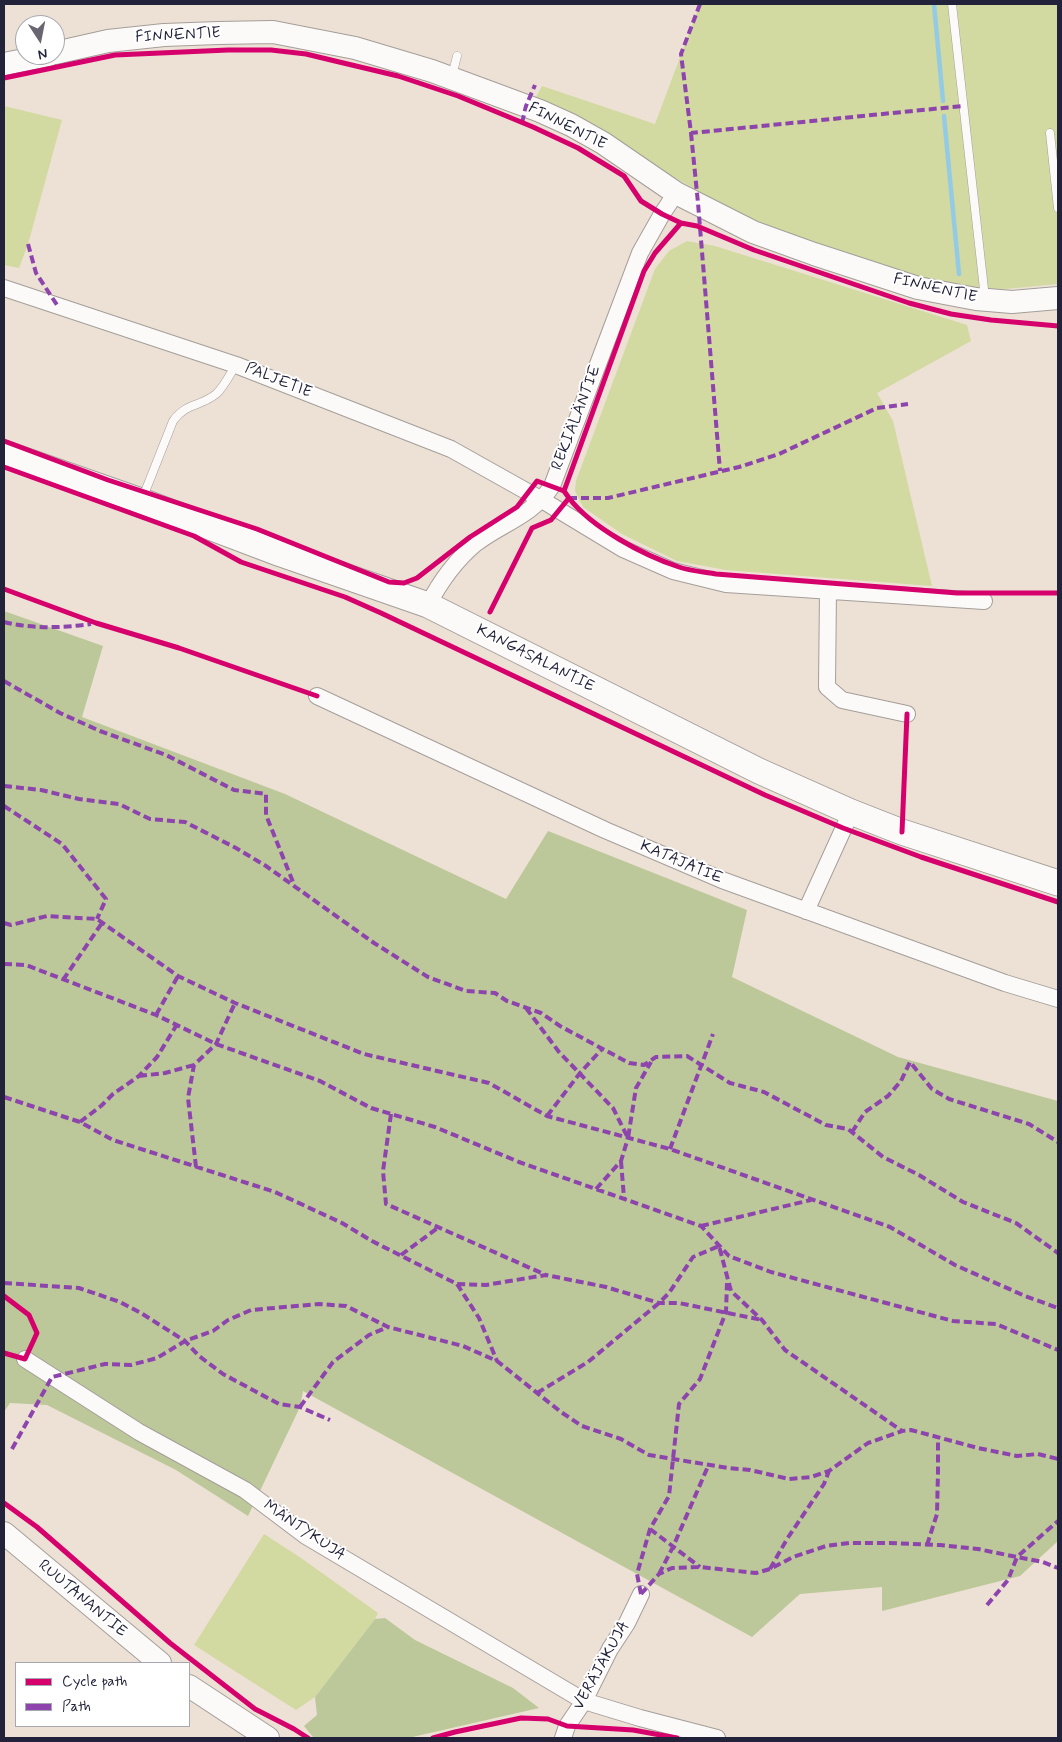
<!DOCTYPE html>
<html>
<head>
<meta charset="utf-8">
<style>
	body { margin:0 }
	#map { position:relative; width:1062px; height:1742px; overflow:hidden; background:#ece1d4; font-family:Mynerve,sans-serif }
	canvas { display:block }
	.frame { position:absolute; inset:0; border:5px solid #22223b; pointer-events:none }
	.legend { position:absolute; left:15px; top:1662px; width:175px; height:65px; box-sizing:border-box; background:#fff; border:1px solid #a7a7b1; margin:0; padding:6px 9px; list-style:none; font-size:15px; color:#22223b }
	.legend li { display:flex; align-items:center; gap:10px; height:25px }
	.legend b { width:25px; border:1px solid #a7a7b1 }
	.north { position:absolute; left:15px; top:15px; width:50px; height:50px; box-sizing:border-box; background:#fff; border:1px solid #a7a7b1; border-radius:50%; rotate:169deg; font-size:14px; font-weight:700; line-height:20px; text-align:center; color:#22223b }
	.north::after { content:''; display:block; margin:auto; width:18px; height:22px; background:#696571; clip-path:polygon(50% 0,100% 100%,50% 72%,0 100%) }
</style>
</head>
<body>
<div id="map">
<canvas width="1062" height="1742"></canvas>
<div class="frame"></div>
<ul class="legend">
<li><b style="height:6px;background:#d6006c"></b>Cycle path</li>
<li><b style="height:6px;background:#8e44ad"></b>Path</li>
</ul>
<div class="north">N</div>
</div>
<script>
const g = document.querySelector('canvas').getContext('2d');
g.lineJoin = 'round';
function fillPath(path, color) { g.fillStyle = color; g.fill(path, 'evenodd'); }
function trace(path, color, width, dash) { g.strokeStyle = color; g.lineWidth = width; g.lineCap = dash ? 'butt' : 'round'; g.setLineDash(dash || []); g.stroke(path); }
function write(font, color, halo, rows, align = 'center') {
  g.font = font + ' Mynerve,sans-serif'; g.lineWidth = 4; g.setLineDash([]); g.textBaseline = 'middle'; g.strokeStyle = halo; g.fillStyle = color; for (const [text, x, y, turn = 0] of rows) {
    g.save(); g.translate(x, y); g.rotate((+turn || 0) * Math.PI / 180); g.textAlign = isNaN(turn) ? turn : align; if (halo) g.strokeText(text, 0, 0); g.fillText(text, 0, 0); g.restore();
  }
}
const green = new Path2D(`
	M700 4H1058V284L1005 289 973 288 902 274 817 246 734 211 535 99 542 86 655 124Z
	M4 106 62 120 28 244 19 268 4 265Z
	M687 241 715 246 967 325 971 341 877 393 893 421 932 586 726 570 677 561 622 534 583 507 575 491 576 481 655 269 669 251Z
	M264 1534 301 1558 378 1613 375 1619 315 1697 296 1710 194 1645Z`);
const forest = new Path2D(`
	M4 611 103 646 82 717 285 794 506 899 548 831 747 910 732 977 898 1057 1058 1101V1541L1020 1576 882 1611V1587L800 1594 752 1637 303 1391 300 1407 248 1516 176 1470 47 1405 10 1403 4 1412Z
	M385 1618 415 1640 513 1688 539 1708 408 1738 313 1737 304 1726 317 1715 315 1697 375 1619Z`);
const stream = new Path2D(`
	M934 4 943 101
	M944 116 959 274`);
const lane = new Path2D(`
	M952 4 985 298
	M452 76 457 56
	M1050 133 1058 208
	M143 497 173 421C187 402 200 407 216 394 224 387 230 374 236 365`);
const street = new Path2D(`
	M4 288 236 365 451 449 542 500 623 549 673 571 726 584 984 601
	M828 590 827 687 842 700 907 714
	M428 605C440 582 455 561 475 544 502 523 531 517 552 486L640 253 662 214 676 193
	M317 696 605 830 722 880 1005 983 1058 999
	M806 911 851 812
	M25 1359 139 1432 245 1490 306 1536 584 1701 640 1718 717 1738
	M563 1738 567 1726 584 1701 610 1649 627 1623 641 1594`);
const secondary = new Path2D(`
	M55 53 108 41 164 35 218 33 273 32 355 48 432 71 540 111 571 125 603 143 676 193 753 232 814 254 918 288 976 299 1012 302 1058 298
	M4 64 49 55
	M4 1533 160 1663
	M189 1686 268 1738`);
const primary = new Path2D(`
	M4 453 141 501 281 554 428 605 759 771 851 812 902 832 1058 883`);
const quiet = new Path2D(`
	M700 4 681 54 691 133 963 106
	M522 123 526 106 535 85
	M691 133 698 203 720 471
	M28 244 36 273 57 305
	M569 498H608L739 467 779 454 877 408 908 404
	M4 622C32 629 62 628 91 624
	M4 681 60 713 100 731 166 755 234 790 266 794V815L295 887
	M4 786 41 790 79 799 119 804 150 819 185 822 236 848 266 866 374 943 428 977 466 991 495 993 507 1001 541 1013 560 1026 629 1063 644 1065 656 1057 687 1056 730 1083 764 1092 826 1125 848 1129 883 1157 919 1175 963 1202 1016 1223 1058 1253
	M4 806 62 844 106 899 97 919
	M4 923 11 925 47 916 97 919 178 976 235 1003 364 1054 489 1083 547 1116 670 1149 890 1227 955 1265 1025 1296 1058 1308
	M4 964 26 965 156 1015 216 1044 320 1081 371 1108 435 1127 519 1162 701 1226 729 1256 771 1272 953 1321 996 1324 1058 1350
	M63 980 102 923
	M526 1008 559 1052 613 1108 628 1138 636 1088 651 1062
	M156 1015 178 976
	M139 1076 165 1073 194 1065
	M4 1097 80 1122 113 1140 275 1192 342 1223 372 1241 457 1284 486 1285 546 1275 606 1287 659 1303H679L762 1320
	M391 1114 383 1171 386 1204 546 1275
	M547 1116 580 1073 602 1049
	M80 1122 101 1106 113 1094 139 1076 157 1057 176 1026
	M852 1132 865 1112 888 1096 901 1081 910 1062 932 1089 949 1099 1029 1124 1058 1142
	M670 1149 713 1034
	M621 1161 624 1198
	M196 1167 188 1098 194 1065 216 1044 235 1003
	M596 1189 621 1161 628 1138
	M701 1226 811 1200
	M401 1255 439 1227
	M4 1283 79 1288 120 1302 141 1313 185 1341 199 1356 223 1374 279 1404 300 1407 330 1420
	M457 1284 479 1318 497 1361
	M537 1393 588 1362 659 1303 669 1293 693 1257 719 1246 731 1291 762 1320 785 1350 902 1431
	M300 1407 333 1362 369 1335 388 1327
	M12 1449 52 1377 105 1364 131 1365 157 1358 185 1341 213 1331 228 1320 251 1310 319 1304 346 1306 388 1327 463 1346 497 1361 561 1412 582 1426 621 1439 649 1455 728 1468 750 1470 789 1479 811 1477 829 1471 868 1443 902 1431 911 1430 978 1448 1017 1456 1038 1454 1058 1459
	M650 1529 700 1567
	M927 1545 937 1514 938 1472V1437
	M770 1569 787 1539 824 1484 829 1471
	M659 1574 673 1547 709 1464
	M641 1594 659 1574 672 1568 700 1567 756 1573 770 1569 793 1557 826 1546 849 1543H890L940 1545 978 1549 1017 1557 1058 1521
	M641 1594 637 1574 650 1529 669 1496 679 1404 700 1379 726 1312 727 1283
	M987 1605 1008 1580 1017 1557 1043 1562 1058 1568`);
const cycleway = new Path2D(`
	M4 78 115 55 228 50H271L306 54 335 61 398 76 458 96 533 127 578 148 624 176 641 201 662 214 681 223 697 226 754 250 909 303 951 314 991 320 1058 326
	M4 441 108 480 257 529 389 582 404 583 417 578 470 537 517 507 537 481 564 491
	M4 467 194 536 241 562 345 597 381 613 765 795 843 828 921 857 1058 902
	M569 498C592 528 643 555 679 567 691 571 704 572 716 574L957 593H1058
	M4 589 96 623 179 648 317 696
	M490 612 532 528 551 520 569 498 564 491 644 271 655 253 681 223
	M902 832 907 714
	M4 1296 29 1315 37 1333 25 1359 4 1353
	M4 1503 37 1527 170 1643 255 1709 294 1729 308 1738
	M433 1738 455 1732 521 1718 548 1719 567 1726 633 1730 677 1738`);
const streetNames = [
	["FINNENTIE",178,36,-3],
	["FINNENTIE",567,127,27],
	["FINNENTIE",935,289,13],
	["PALJETIE",278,381,22],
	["REKIÄLÄNTIE",577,418,-69],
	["KANGASALANTIE",535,659,27],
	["KATAJATIE",681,863,23],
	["MÄNTYKUJA",304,1531,34],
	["RUUTANANTIE",82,1599,40],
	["VERÄJÄKUJA",602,1666,-61]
];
fillPath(green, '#d2d9a1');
fillPath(forest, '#bcc899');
trace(stream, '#94cbe4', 4.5);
trace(lane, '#a49e9a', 9);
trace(street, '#a49e9a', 18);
trace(secondary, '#a49e9a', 24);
trace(primary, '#a49e9a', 27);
trace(lane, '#fcfaf9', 8);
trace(street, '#fcfaf9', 16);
trace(secondary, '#fcfaf9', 22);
trace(primary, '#fcfaf9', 25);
trace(quiet, '#8e44ad', 4, [8, 4]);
trace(cycleway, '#d6006c', 5);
write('16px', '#22223b', '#fff', streetNames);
</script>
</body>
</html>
